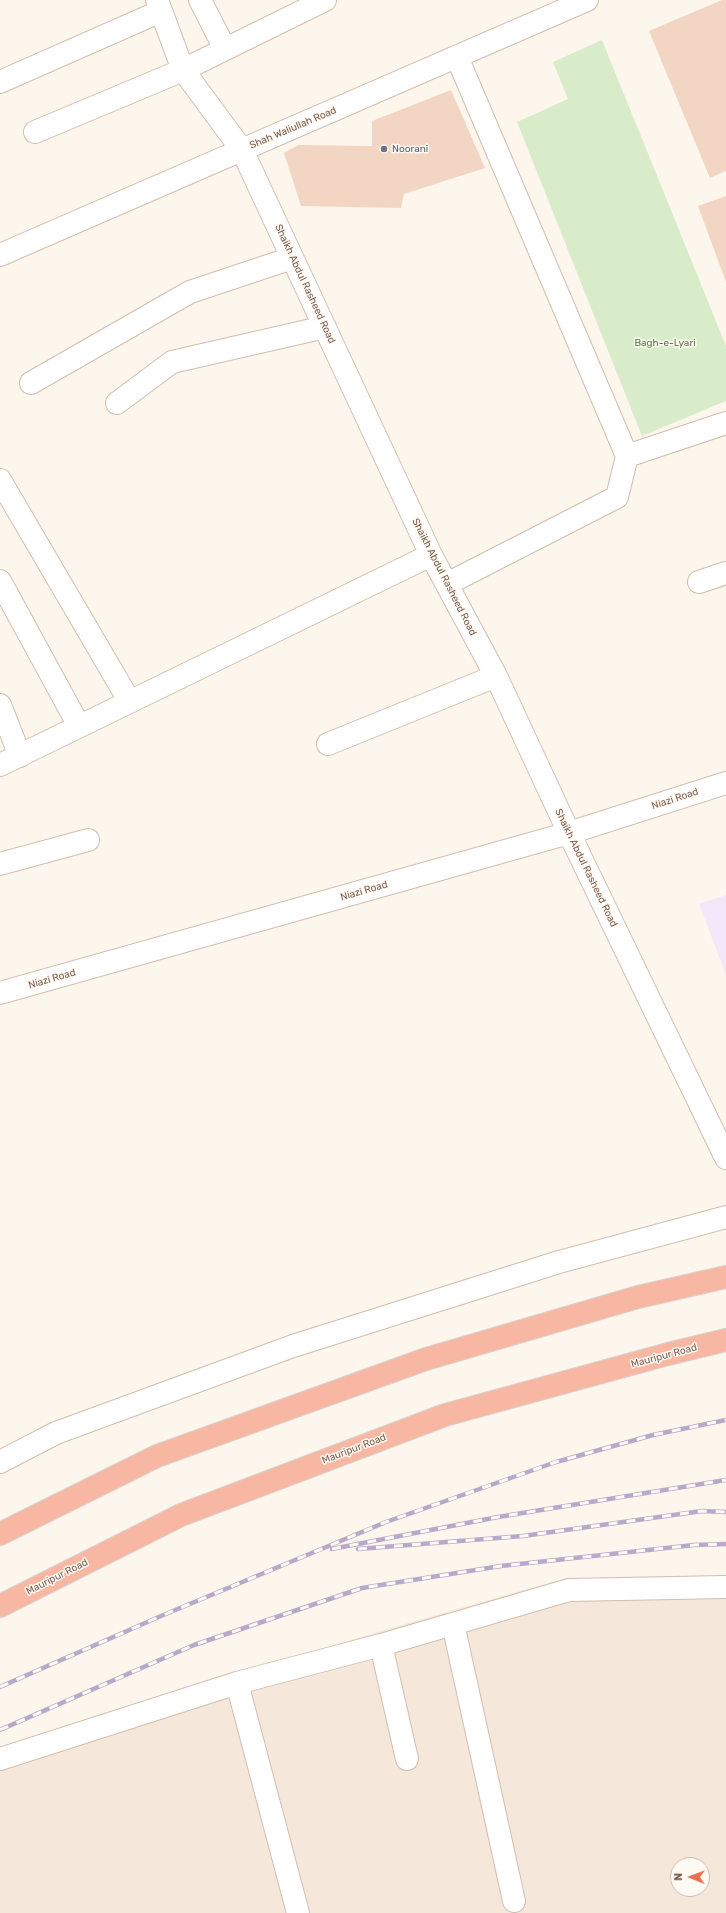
<!DOCTYPE html>
<html>
<head>
<meta charset="utf-8">
<style>
	body { margin:0 }
	#map { position:relative; width:726px; height:1913px; overflow:hidden; background:#fdf6ec; font-family:Rubik,sans-serif }
	canvas { display:block }
	.north { position:absolute; left:670px; top:1857px; width:40px; height:40px; box-sizing:border-box; background:#fffaf3; border:1px solid #cabbb1; border-radius:50%; rotate:271deg; font-size:11px; font-weight:700; line-height:16px; text-align:center; color:#7a5c4d }
	.north::after { content:''; display:block; margin:auto; width:14px; height:18px; background:#e76f51; clip-path:polygon(50% 0,100% 100%,50% 72%,0 100%) }
</style>
</head>
<body>
<div id="map">
<canvas width="726" height="1913"></canvas>
<div class="north">N</div>
</div>
<script>
const g = document.querySelector('canvas').getContext('2d');
g.lineJoin = 'round';
function fillPath(path, color) { g.fillStyle = color; g.fill(path, 'evenodd'); }
function trace(path, color, width, dash) { g.strokeStyle = color; g.lineWidth = width; g.lineCap = dash ? 'butt' : 'round'; g.setLineDash(dash || []); g.stroke(path); }
function write(font, color, halo, rows, align = 'center') {
  g.font = font + ' Rubik,sans-serif'; g.lineWidth = 3; g.setLineDash([]); g.textBaseline = 'middle'; g.strokeStyle = halo; g.fillStyle = color; for (const [text, x, y, turn = 0] of rows) {
    g.save(); g.translate(x, y); g.rotate((+turn || 0) * Math.PI / 180); g.textAlign = isNaN(turn) ? turn : align; if (halo) g.strokeText(text, 0, 0); g.fillText(text, 0, 0); g.restore();
  }
}
const residential = new Path2D(`
	M726 1575V1913H0V1747L377 1632 566 1578ZM678 1865H702V1889H678Z`);
const education = new Path2D(`
	M726 895V975L699 904Z`);
const green = new Path2D(`
	M602 40 726 346V401L642 436 517 122 568 99 553 62Z`);
const building = new Path2D(`
	M722 0H726V171L710 178 649 31Z
	M451 90 485 168 404 194 401 208 301 206 284 153 298 145 372 146V121Z
	M726 196V282L698 206Z`);
const minor = new Path2D(`
	M157 0 183 70 242 150 431 555 496 676 569 833 726 1158
	M200 0 225 49
	M0 82 161 11
	M35 132 183 70 325 0
	M0 255 587 0
	M31 383 190 292 292 258
	M117 403 172 362 325 327
	M627 456 726 423
	M0 480 130 702
	M0 581 79 726
	M699 582 726 573
	M447 584 617 497 627 456 457 57
	M0 705 20 756
	M328 744 496 676
	M0 765 431 555
	M0 864 88 840
	M0 993 569 833 726 783
	M0 1462 56 1433 293 1346 559 1262 726 1217
	M453 1624 514 1901
	M381 1645 407 1759
	M237 1683 298 1913
	M0 1759 237 1683 381 1645 569 1590 726 1587`);
const highway = new Path2D(`
	M0 1534 157 1456 426 1359 638 1297 726 1277
	M0 1606 181 1515 445 1415 668 1354 726 1340`);
const rail = new Path2D(`
	M332 1549 498 1517 726 1480
	M358 1549 523 1536 702 1511 726 1512
	M0 1687 161 1616 386 1522 556 1462 653 1435 726 1420
	M0 1730 194 1645 362 1588 501 1566 694 1545 726 1544`);
const markers = [
	[384,149,4,"#6b7280"]
];
const streetNames = [
	["Shah Waliullah Road",293,128,-23],
	["Shaikh Abdul Rasheed Road",305,284,65],
	["Shaikh Abdul Rasheed Road",444,577,63],
	["Niazi Road",675,799,-18],
	["Shaikh Abdul Rasheed Road",586,868,64],
	["Niazi Road",364,891,-16],
	["Niazi Road",52,979,-16],
	["Mauripur Road",664,1356,-15],
	["Mauripur Road",354,1449,-21],
	["Mauripur Road",57,1577,-27]
];
const worshipNames = [
	["Noorani",392,149]
];
const parkNames = [
	["Bagh-e-Lyari",665,343]
];
fillPath(residential, '#f5e8da');
fillPath(education, '#f3e8fa');
fillPath(green, '#d8ecc9');
fillPath(building, '#f3d5c3');
trace(minor, '#d1beb0', 24);
trace(highway, '#dad1cd', 24);
trace(minor, '#fff', 22);
trace(highway, '#f7b7a3', 22);
trace(rail, '#b9a8c9', 4.5);
trace(rail, '#fffaf3', 3, [9]);
for (const [x, y, r, color] of markers) { const dot = new Path2D(); dot.arc(x, y, r, 0, 2 * Math.PI); g.fillStyle = color; g.fill(dot); trace(dot, '#fffaf3', 1.5); }
write('10px', '#7a5c4d', '#fffaf3', streetNames);
write('10px', '#5b616d', '#fffaf3', worshipNames, 'left');
write('10px', '#537a41', '#fffaf3', parkNames);
</script>
</body>
</html>
